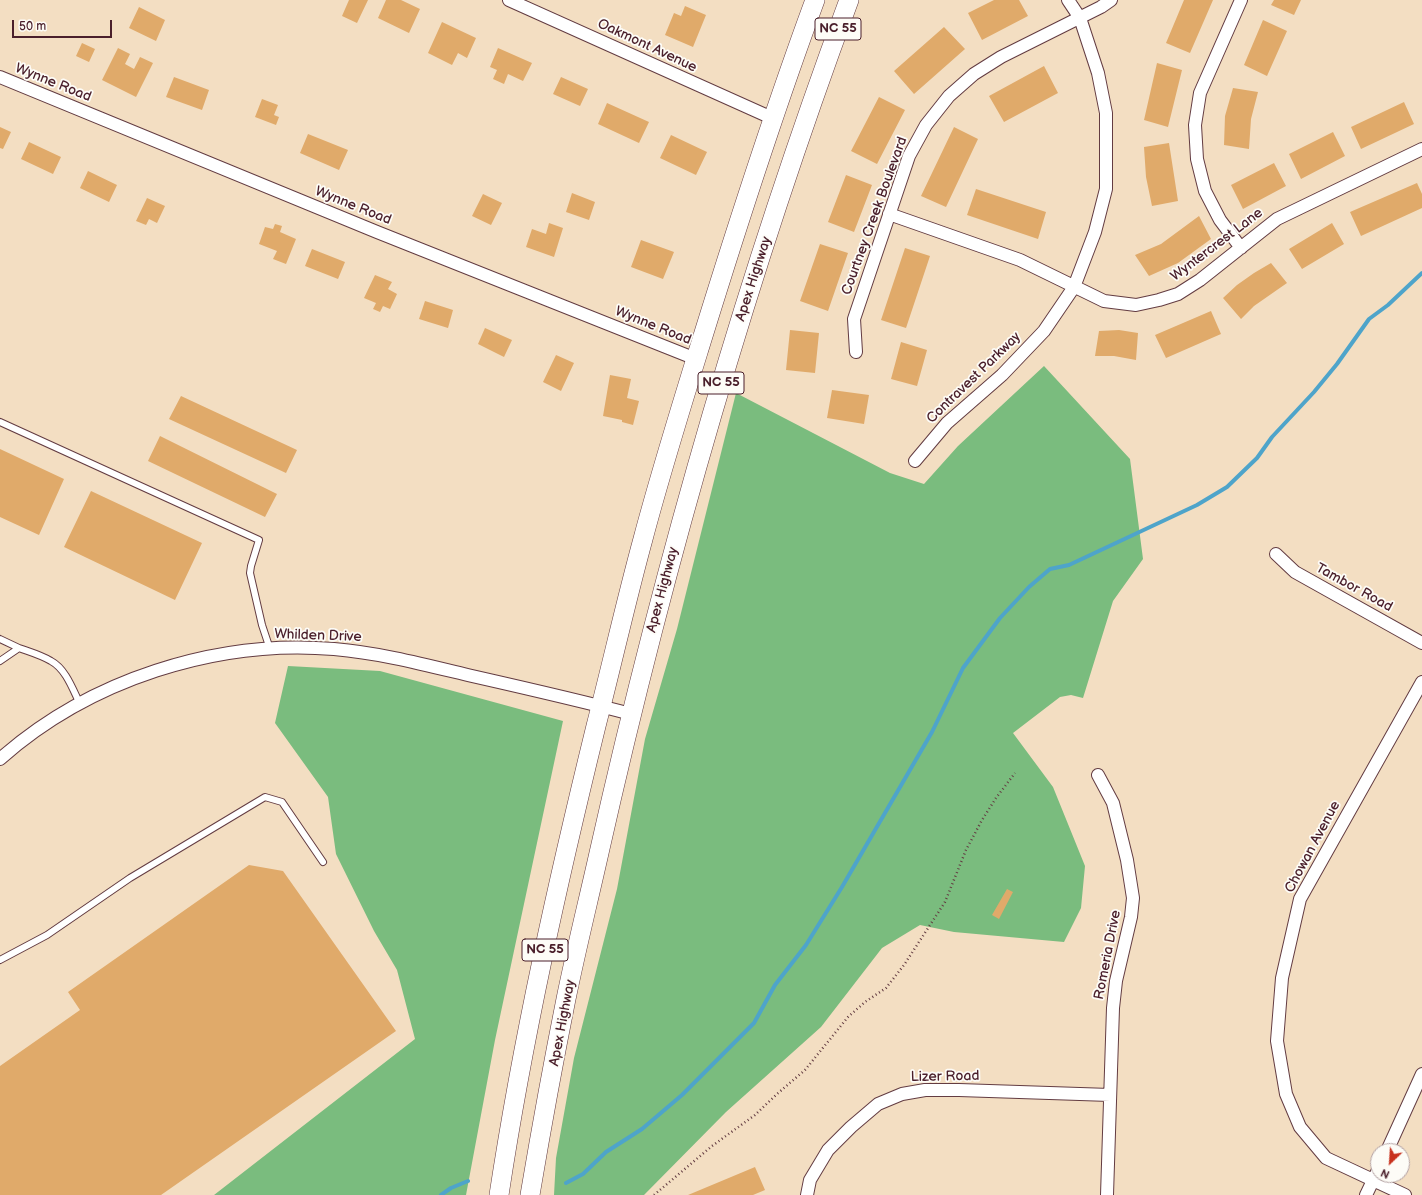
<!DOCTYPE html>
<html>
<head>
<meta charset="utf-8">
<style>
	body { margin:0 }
	#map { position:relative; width:1422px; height:1195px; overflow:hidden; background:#f3dec2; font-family:"Balsamiq Sans",sans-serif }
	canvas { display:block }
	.north { position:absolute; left:1370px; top:1143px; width:40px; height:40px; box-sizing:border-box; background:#fdfcf7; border:1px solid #b5a4a5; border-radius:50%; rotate:205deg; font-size:11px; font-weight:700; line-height:16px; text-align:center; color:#4a1f2b }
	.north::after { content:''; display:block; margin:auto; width:14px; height:18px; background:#c8321e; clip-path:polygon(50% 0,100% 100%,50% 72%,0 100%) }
	.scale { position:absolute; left:12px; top:20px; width:100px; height:18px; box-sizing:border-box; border:2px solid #4a1f2b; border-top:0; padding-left:5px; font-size:12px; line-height:14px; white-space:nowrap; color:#4a1f2b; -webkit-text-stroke:3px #fdfcf7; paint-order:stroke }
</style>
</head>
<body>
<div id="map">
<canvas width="1422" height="1195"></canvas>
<div class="north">N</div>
<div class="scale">50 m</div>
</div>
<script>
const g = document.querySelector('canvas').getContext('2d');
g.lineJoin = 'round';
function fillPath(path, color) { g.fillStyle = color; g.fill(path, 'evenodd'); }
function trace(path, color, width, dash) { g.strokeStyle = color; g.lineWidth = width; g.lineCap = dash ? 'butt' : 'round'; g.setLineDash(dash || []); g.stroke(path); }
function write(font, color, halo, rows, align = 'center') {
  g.font = font + ' "Balsamiq Sans",sans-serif'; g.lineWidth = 3.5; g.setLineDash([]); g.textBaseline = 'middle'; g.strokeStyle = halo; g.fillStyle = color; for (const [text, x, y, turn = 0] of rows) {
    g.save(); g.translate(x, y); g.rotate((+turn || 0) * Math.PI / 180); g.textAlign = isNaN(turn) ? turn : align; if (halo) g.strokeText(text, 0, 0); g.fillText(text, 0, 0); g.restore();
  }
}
const forest = new Path2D(`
	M1044 366 1130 459 1143 559 1113 601 1083 698 1071 695 1060 697 1013 733 1053 787 1085 866 1081 908 1064 942 954 932 920 925 882 948 821 1027 726 1112 644 1195H554L556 1158 574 1058 617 889 645 739 677 629 736 393 890 473 924 484 958 446Z
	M288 666 380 671 563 721 495 1040 466 1195H214L415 1039 397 970 374 931 336 854 328 797 275 723Z`);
const stream = new Path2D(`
	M566 1183 583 1174 606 1152 642 1129 682 1095 754 1023 775 985 806 945 842 887 932 732 963 668 1000 618 1029 587 1050 569 1069 565 1197 505 1227 487 1257 458 1272 437 1314 392 1337 364 1369 319 1388 305 1422 273
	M441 1195 451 1188 468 1181`);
const building = new Path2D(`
	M349 0H368L357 23 342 16Z
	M386 0H401L420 9 409 33 378 18Z
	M994 0H1019L1028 16 982 40 968 13Z
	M1184 0H1213L1190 53 1166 43Z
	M1274 0H1301L1294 15 1271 5Z
	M685 6 706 15 693 47 665 35 674 13 681 16Z
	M139 7 165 20 156 41 129 28Z
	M1263 20 1287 31 1267 76 1244 65Z
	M442 22 476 38 467 58 458 53 452 65 428 53Z
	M944 27 965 49 914 94 894 71Z
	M82 43 95 49 89 62 76 56Z
	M118 48 130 54 125 64 134 69 140 57 153 63 136 97 102 80Z
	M498 48 532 63 523 81 508 74 504 84 493 79 497 70 490 67Z
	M1157 63 1182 70 1168 127 1144 120Z
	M1044 66 1058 93 1004 122 989 96Z
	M174 77 209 90 202 110 166 97Z
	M561 77 588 89 580 106 553 94Z
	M1233 88 1258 92 1251 119 1249 149 1224 145 1225 116Z
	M879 97 905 110 877 164 851 151Z
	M262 99 278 105 274 115 279 117 276 125 255 117Z
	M1404 102 1414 124 1361 149 1351 127Z
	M607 103 649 122 639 143 598 124Z
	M0 127 11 132 3 149 0 148Z
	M954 127 978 139 946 207 921 196Z
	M1333 132 1345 156 1301 179 1289 154Z
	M308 134 348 150 339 170 300 153Z
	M671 135 707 152 696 175 660 158Z
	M29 142 61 157 53 174 21 159Z
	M1169 143 1178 201 1152 206 1146 177 1144 147Z
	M1274 163 1286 186 1243 209 1231 185Z
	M88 171 117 185 109 202 80 188Z
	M846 175 872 185 854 232 828 222Z
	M1417 183 1422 194V208L1361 236 1350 212Z
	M976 189 1046 212 1038 239 967 215Z
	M572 193 595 202 589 220 566 212Z
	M483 194 502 203 491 225 472 216Z
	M147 198 165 206 157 223 149 219 146 225 136 221Z
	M1199 216 1211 239 1178 263 1149 276 1135 255 1161 244Z
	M549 223 563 228 554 257 526 247 532 229 546 234Z
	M1332 223 1344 244 1302 269 1289 249Z
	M275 224 282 226 280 232 296 239 286 264 273 259 277 251 259 244 265 227 273 229Z
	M641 240 674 252 663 279 631 267Z
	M820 244 848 253 828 311 800 301Z
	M905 248 930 256 906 328 881 320Z
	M312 249 345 262 338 279 305 266Z
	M1271 263 1287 283 1254 306 1241 319 1223 298 1237 285 1254 273Z
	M375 275 392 282 388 289 397 294 390 309 383 306 380 312 373 309 376 303 364 298Z
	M425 301 453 310 448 328 419 319Z
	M1211 311 1221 334 1166 358 1155 335Z
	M485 328 512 340 504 357 478 344Z
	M790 330 819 333 815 373 786 370Z
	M1119 330 1138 333 1136 360 1114 356H1095L1099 331Z
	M901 342 927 350 917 386 891 379Z
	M556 355 574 363 561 391 543 382Z
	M610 375 631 379 627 398 639 401 633 425 622 422V420L603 416Z
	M832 390 869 395 864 424 827 418Z
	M181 396 297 450 286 473 169 419Z
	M160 436 277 494 265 517 148 461Z
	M0 449 64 479 39 535 0 517Z
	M91 491 202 543 175 600 64 547Z
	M249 865 283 871 396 1031 161 1195H0V1066L80 1010 68 992Z
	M1007 889 1013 892 999 919 992 915Z
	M755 1167 765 1190 753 1195H688Z`);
const path = new Path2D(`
	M654 1195 712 1146 755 1115 777 1094 805 1070 848 1017 865 1002 886 988 904 965 945 902 966 850 982 820 996 798 1015 773`);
const lane = new Path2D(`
	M0 422 259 540 251 566 250 573 262 625 270 649
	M0 639 19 648
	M0 661 19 648C30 652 41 655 51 661 66 669 73 690 80 704
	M0 960 47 935 130 878 265 797 282 802 323 862`);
const street = new Path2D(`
	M509 0 772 118
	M0 77 377 232 696 359
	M889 214 1020 260 1104 301 1136 305 1159 300 1178 294 1200 280 1277 219 1422 149
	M1241 248 1220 220 1205 191 1197 159 1195 125 1200 93 1241 0
	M856 352 854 319 909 156 926 125 949 96 974 74 1001 57 1101 7 1111 0
	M915 461 947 423 1002 375 1044 331 1074 287 1095 232 1106 189V113L1098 73 1080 18 1068 0
	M1276 554 1295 572 1422 643
	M0 759C89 680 216 639 334 649 381 653 426 665 472 676 525 688 578 700 631 714
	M1098 775 1113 803 1127 860 1133 898 1131 917 1116 981 1113 1008 1107 1195
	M1387 1151 1422 1074
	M807 1195 810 1180 828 1150 851 1127 878 1104 902 1094 925 1090H959L1110 1095
	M1366 1195 1378 1170
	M1405 1195 1326 1158 1300 1127 1286 1094 1277 1041 1282 978 1300 899 1422 682`);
const primary = new Path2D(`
	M499 1195C523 1037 558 881 596 726 612 664 626 601 643 539 661 471 682 404 703 336 738 223 774 111 815 0
	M530 1195C541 1130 553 1064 566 999 576 950 588 902 599 853 664 564 746 278 849 0`);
const shields = [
	[838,29,46],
	[721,383,46],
	[545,950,46]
];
const shieldNames = [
	["NC 55",838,29],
	["NC 55",721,383],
	["NC 55",545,950]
];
const streetNames = [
	["Oakmont Avenue",647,46,25],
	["Wynne Road",53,83,22],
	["Wynne Road",353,206,22],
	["Courtney Creek Boulevard",875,216,-70],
	["Wyntercrest Lane",1217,245,-37],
	["Apex Highway",754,279,-72],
	["Wynne Road",653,326,22],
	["Contravest Parkway",974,378,-44],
	["Tambor Road",1354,588,29],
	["Apex Highway",663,590,-75],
	["Whilden Drive",318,636,2],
	["Chowan Avenue",1313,847,-62],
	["Romeria Drive",1108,955,-79],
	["Apex Highway",563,1023,-79],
	["Lizer Road",945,1077,-1]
];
fillPath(forest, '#7abc7e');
trace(stream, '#4ea4ca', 4);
fillPath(building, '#e0aa6a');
trace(lane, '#633c42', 8);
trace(street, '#633c42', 14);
trace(primary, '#633c42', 20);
trace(path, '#633c42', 2.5, [1, 3]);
trace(lane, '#fff', 6);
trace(street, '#fff', 12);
trace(primary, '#fff', 19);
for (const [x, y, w] of shields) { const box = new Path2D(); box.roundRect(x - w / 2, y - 11, w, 22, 3); g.fillStyle = '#fdfcf7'; g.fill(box); trace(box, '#4a1f2b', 1); }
write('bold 13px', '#4a1f2b', null, shieldNames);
write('14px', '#4a1f2b', '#fdfcf7', streetNames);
</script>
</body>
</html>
